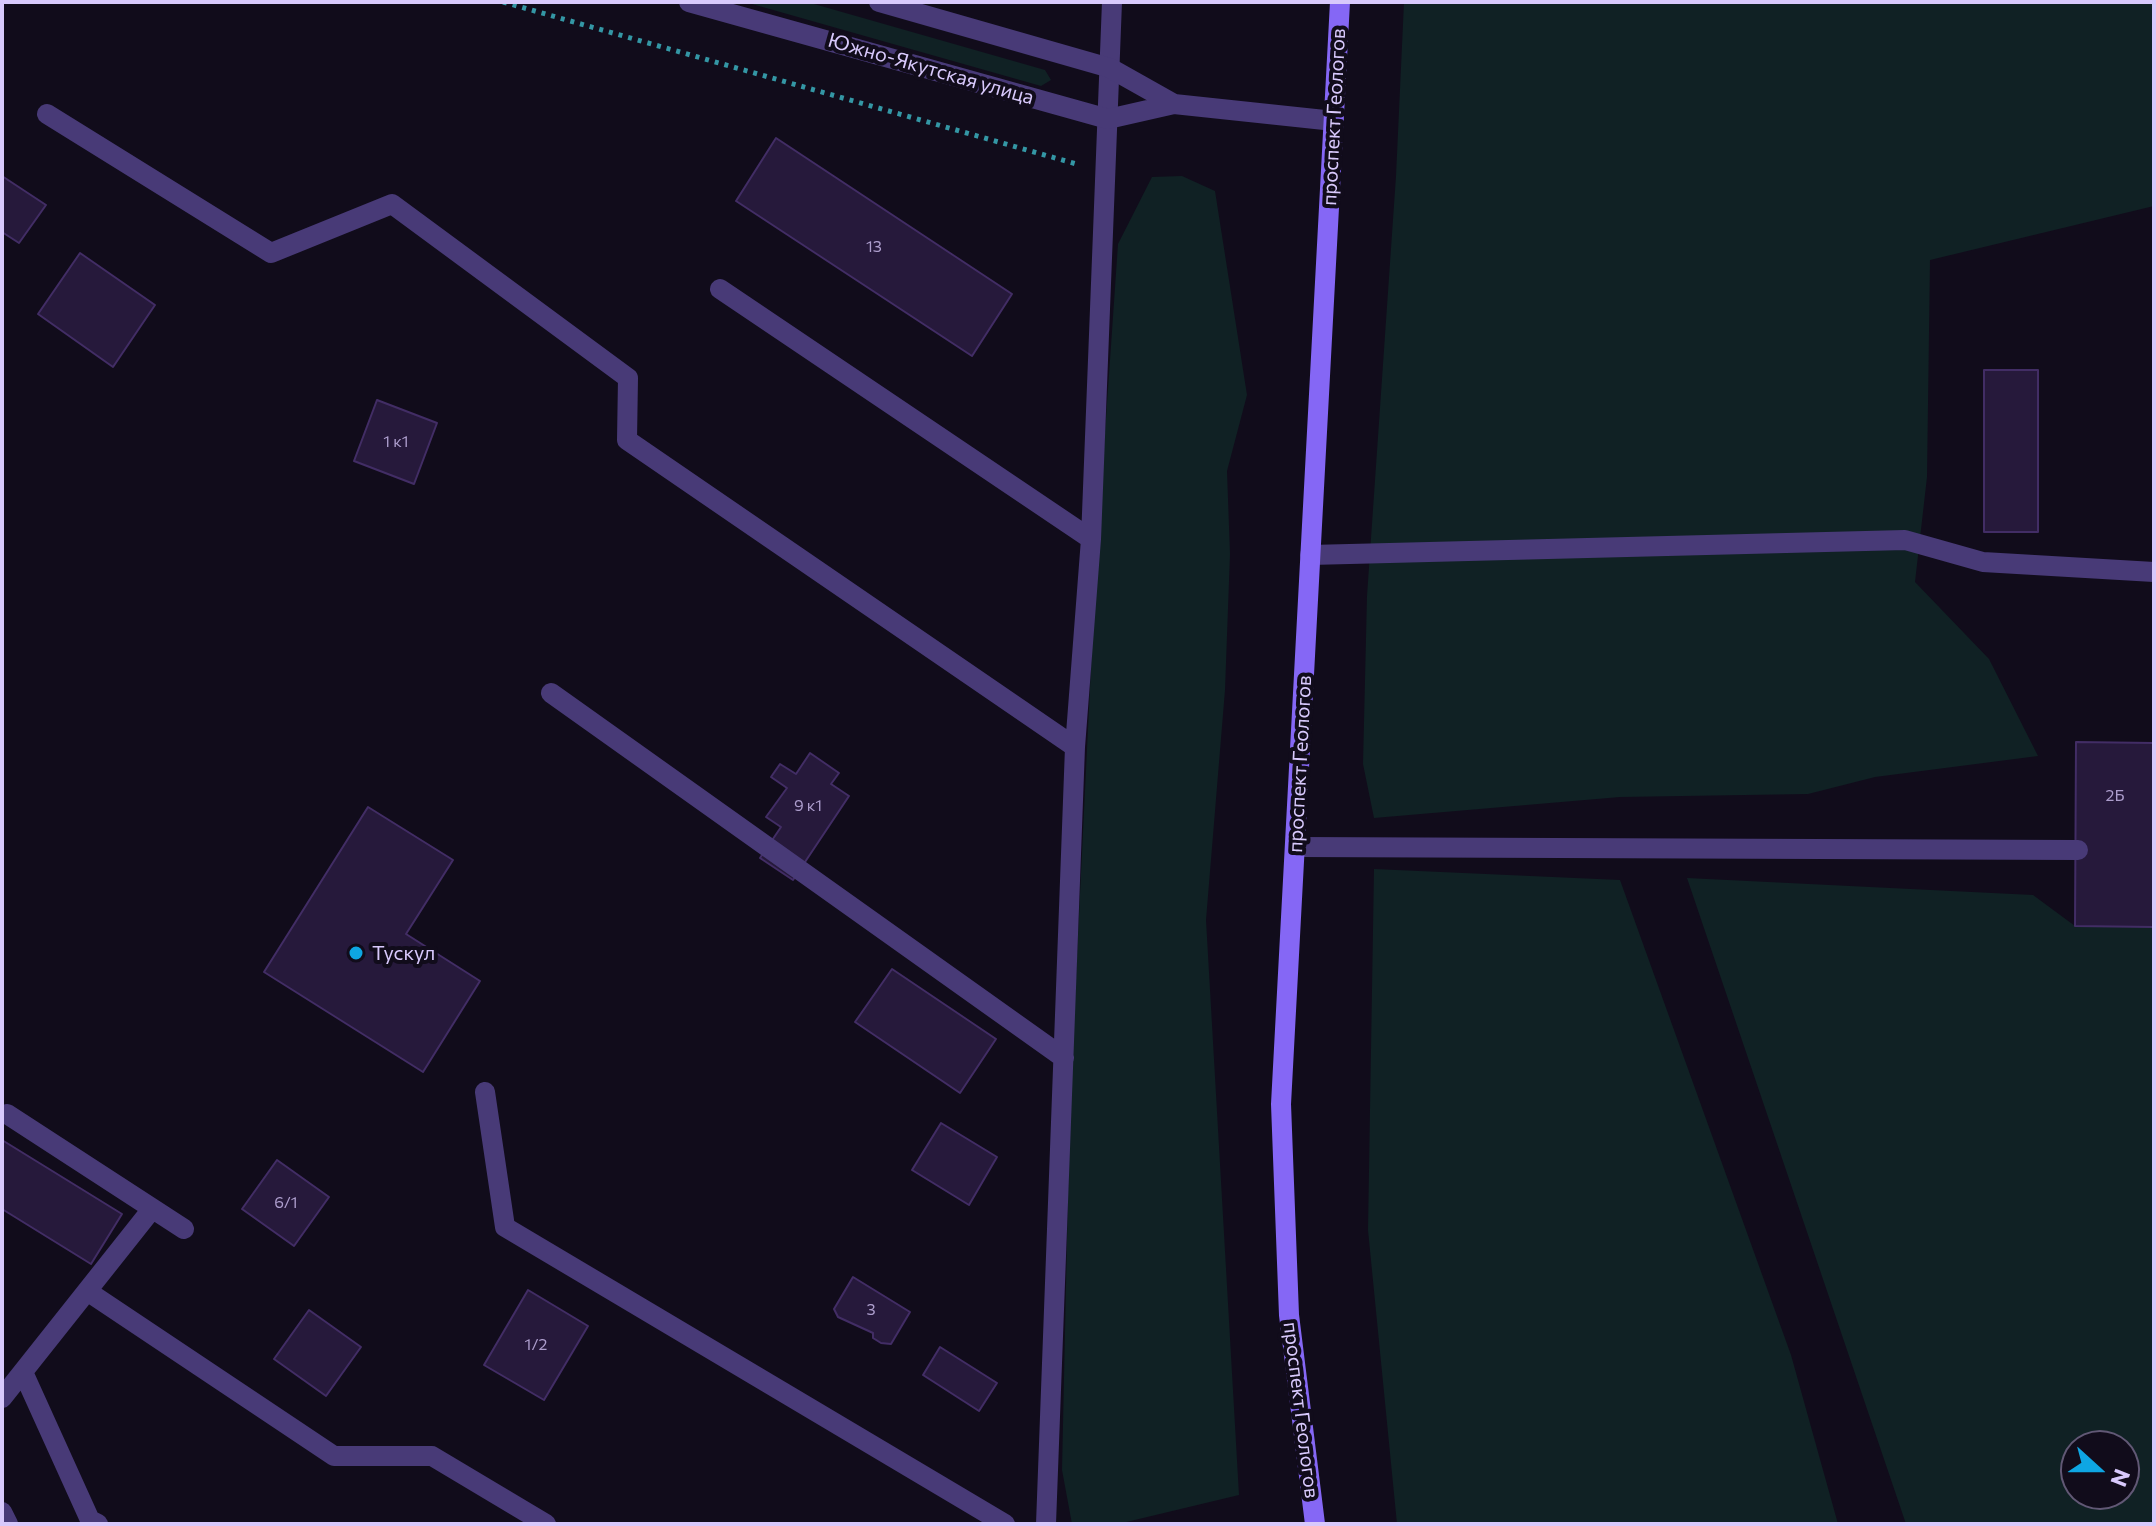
<!DOCTYPE html>
<html>
<head>
<meta charset="utf-8">
<style>
	body { margin:0 }
	#map { position:relative; width:2156px; height:1526px; overflow:hidden; background:#110c1b; font-family:Commissioner,sans-serif }
	canvas { display:block }
	.frame { position:absolute; inset:0; border:4px solid #d8c9fc; pointer-events:none }
	.north { position:absolute; left:2060px; top:1430px; width:80px; height:80px; box-sizing:border-box; background:#110c1b; border:2px solid #615875; border-radius:50%; rotate:111deg; font-size:22px; font-weight:700; line-height:32px; text-align:center; color:#d8c9fc }
	.north::after { content:''; display:block; margin:auto; width:28px; height:36px; background:#0ea6e3; clip-path:polygon(50% 0,100% 100%,50% 72%,0 100%) }
</style>
</head>
<body>
<div id="map">
<canvas width="2156" height="1526"></canvas>
<div class="frame"></div>
<div class="north">N</div>
</div>
<script>
const g = document.querySelector('canvas').getContext('2d');
g.lineJoin = 'round';
function fillPath(path, color) { g.fillStyle = color; g.fill(path, 'evenodd'); }
function trace(path, color, width, dash) { g.strokeStyle = color; g.lineWidth = width; g.lineCap = dash ? 'butt' : 'round'; g.setLineDash(dash || []); g.stroke(path); }
function write(font, color, halo, rows, align = 'center') {
  g.font = font + ' Commissioner,sans-serif'; g.lineWidth = 8; g.setLineDash([]); g.textBaseline = 'middle'; g.strokeStyle = halo; g.fillStyle = color; for (const [text, x, y, turn = 0] of rows) {
    g.save(); g.translate(x, y); g.rotate((+turn || 0) * Math.PI / 180); g.textAlign = isNaN(turn) ? turn : align; if (halo) g.strokeText(text, 0, 0); g.fillText(text, 0, 0); g.restore();
  }
}
const green = new Path2D(`
	M745 2H807L1045 70 1051 80 1041 86Z
	M1404 2H2154V206L1930 260 1927 477 1915 582 1989 659 2038 756 1875 777 1808 794 1620 797 1374 818 1363 764 1367 596 1396 176Z
	M1182 176 1215 191 1247 395 1227 471 1230 554 1225 690 1206 920 1239 1495 1118 1524H1072L1062 1470 1070 1101 1096 563 1118 244 1152 177Z
	M1374 869 1620 880 1791 1355 1838 1524H1397L1368 1230Z
	M1687 878 2033 895 2075 926 2154 927V1524H1906ZM2076 1446H2124V1494H2076Z`);
const building = new Path2D(`
	M776 138 1012 294 972 356 736 201Z
	M2 176 46 205 19 243 2 232Z
	M80 253 155 305 113 367 38 314Z
	M1984 370H2038V532H1984Z
	M377 400 437 423 414 484 354 461Z
	M2076 742 2154 743V927L2075 926Z
	M810 753 839 773 831 784 849 796 793 880 760 858 781 827 766 817 787 788 771 777 780 764 796 774Z
	M368 807 453 860 406 934 480 981 423 1072 264 972Z
	M892 969 996 1039 960 1093 855 1022Z
	M941 1123 997 1157 969 1205 912 1170Z
	M2 1140 122 1214 91 1264 2 1209Z
	M277 1160 329 1197 294 1246 242 1209Z
	M853 1277 910 1312 891 1344 881 1343 873 1338V1333L838 1317 834 1309Z
	M528 1290 588 1326 544 1400 484 1365Z
	M309 1310 361 1347 326 1396 274 1359Z
	M940 1347 997 1383 979 1411 923 1375Z`);
const path = new Path2D(`
	M503 2 1080 165`);
const service = new Path2D(`
	M47 114 271 253 392 204 628 378 627 440 1075 747
	M720 289 1091 539
	M1310 555 1905 540 1983 562 2154 572
	M551 693 1064 1058
	M1296 847 2078 850
	M485 1092 505 1227 1005 1524
	M7 1114 184 1229
	M87 1291 334 1456H432L546 1524
	M23 1372 90 1520 98 1524
	M2 1398 152 1209
	M1046 1524 1075 747 1091 539 1112 2`);
const minor = new Path2D(`
	M2 1512 8 1524`);
const tertiary = new Path2D(`
	M689 2 1108 119 1174 104 1334 121
	M879 2 1110 68 1174 104`);
const secondary = new Path2D(`
	M1315 1524 1289 1315 1281 1104 1340 2`);
const markers = [
	[356,953,8,"#0ea6e3"]
];
const numberNames = [
	["13",874,247],
	["1 к1",396,442],
	["2Б",2115,796],
	["9 к1",808,806],
	["6/1",286,1203],
	["3",871,1310],
	["1/2",536,1345]
];
const streetNames = [
	["Южно-Якутская улица",931,69,16],
	["проспект Геологов",1334,117,-87],
	["проспект Геологов",1300,764,-87],
	["проспект Геологов",1301,1410,83]
];
const poiNames = [
	["Тускул",372,953]
];
fillPath(green, '#102124');
fillPath(building, '#26193b');
trace(building, '#422d65', 2);
trace(path, '#3497a5', 5, [4, 6]);
trace(service, '#483a77', 20);
trace(minor, '#483a77', 20);
trace(tertiary, '#483a77', 20);
trace(secondary, '#8567f5', 20);
for (const [x, y, r, color] of markers) { const dot = new Path2D(); dot.arc(x, y, r, 0, 2 * Math.PI); g.fillStyle = color; g.fill(dot); trace(dot, '#110c1b', 3); }
write('16px', '#ac9dcc', null, numberNames);
write('20px', '#d8c9fc', '#110c1b', streetNames);
write('20px', '#d8c9fc', '#110c1b', poiNames, 'left');
</script>
</body>
</html>
